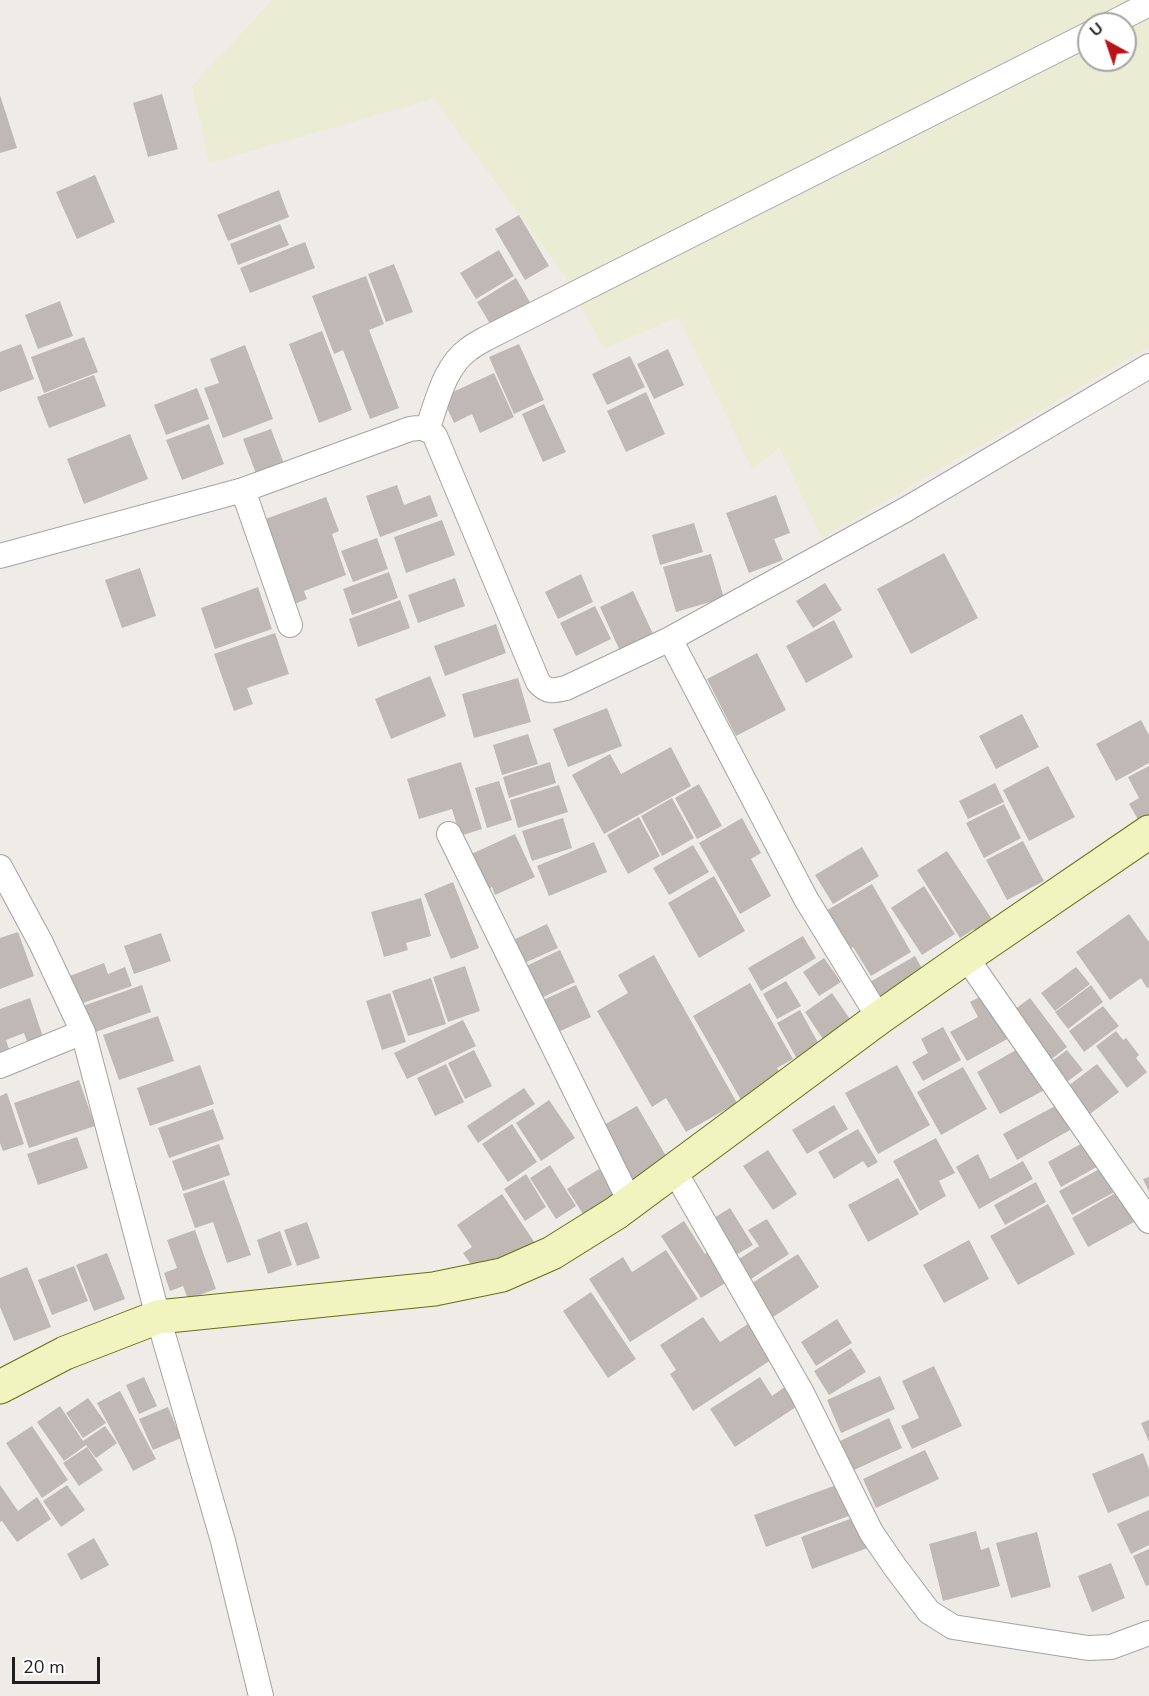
<!DOCTYPE html>
<html>
<head>
<meta charset="utf-8">
<style>
	body { margin:0 }
	#map { position:relative; width:1149px; height:1696px; overflow:hidden; background:#efece7; font-family:"Nunito Sans",sans-serif }
	canvas { display:block }
	.north { position:absolute; left:1077px; top:12px; width:60px; height:60px; box-sizing:border-box; background:#fff; border:2px solid #a5a5a5; border-radius:50%; rotate:320deg; font-size:16px; font-weight:700; line-height:24px; text-align:center; color:#1f1f1f }
	.north::after { content:''; display:block; margin:auto; width:21px; height:27px; background:#bd1215; clip-path:polygon(50% 0,100% 100%,50% 72%,0 100%) }
	.scale { position:absolute; left:12px; top:1657px; width:88px; height:27px; box-sizing:border-box; border:3px solid #1f1f1f; border-top:0; padding-left:8px; font-size:18px; line-height:21px; white-space:nowrap; color:#1f1f1f; -webkit-text-stroke:4px #fff; paint-order:stroke }
</style>
</head>
<body>
<div id="map">
<canvas width="1149" height="1696"></canvas>
<div class="north">U</div>
<div class="scale">20 m</div>
</div>
<script>
const g = document.querySelector('canvas').getContext('2d');
g.lineJoin = 'round';
function fillPath(path, color) { g.fillStyle = color; g.fill(path, 'evenodd'); }
function trace(path, color, width, dash) { g.strokeStyle = color; g.lineWidth = width; g.lineCap = dash ? 'butt' : 'round'; g.setLineDash(dash || []); g.stroke(path); }
const farmland = new Path2D(`
	M272 0H1149V347L822 538 779 448 752 469 678 317 604 349 565 276 434 99 209 163 192 86ZM1089 24H1125V60H1089Z`);
const building = new Path2D(`
	M162 94 178 149 148 157 133 103Z
	M0 95 17 148 0 153Z
	M95 175 115 222 77 239 56 192Z
	M279 190 289 217 228 241 217 215Z
	M519 215 549 266 525 280 495 229Z
	M280 224 289 245 238 265 230 244Z
	M305 242 315 268 250 293 240 268Z
	M499 250 514 276 476 299 460 273Z
	M394 264 413 312 386 322 368 274Z
	M366 276 384 324 369 330 399 408 370 419 343 350 334 354 312 296Z
	M516 278 531 304 492 327 477 302Z
	M60 301 73 336 38 349 25 315Z
	M322 331 352 410 319 423 289 344Z
	M84 337 98 372 44 393 31 357Z
	M21 344 34 379 0 392V352Z
	M519 344 544 400 514 414 489 357Z
	M245 345 273 419 223 438 204 388 219 383 210 359Z
	M668 349 684 385 654 399 637 364Z
	M630 356 645 387 607 405 592 374Z
	M494 373 514 417 480 433 472 414 454 423 442 397Z
	M94 375 106 406 49 428 37 397Z
	M197 388 209 419 166 435 154 405Z
	M646 392 665 434 626 452 607 411Z
	M544 404 566 452 543 462 522 414Z
	M209 424 224 464 182 480 166 440Z
	M271 429 286 469 258 479 243 439Z
	M130 434 148 479 84 504 67 459Z
	M397 485 404 505 430 495 438 516 380 537 366 496Z
	M776 495 790 533 774 539 783 560 749 573 726 513Z
	M326 497 339 531 332 534 346 575 304 591 307 599 287 607 257 522Z
	M442 520 455 555 406 573 394 537Z
	M694 523 703 552 660 565 652 535Z
	M377 538 388 569 353 582 341 551Z
	M944 553 978 618 911 654 877 589Z
	M711 554 724 598 676 612 663 567Z
	M140 568 156 616 122 628 105 580Z
	M389 572 398 598 352 615 343 589Z
	M581 574 593 602 558 619 545 592Z
	M455 578 465 606 418 623 408 595Z
	M825 583 842 610 813 628 796 601Z
	M258 587 272 629 215 649 201 608Z
	M633 591 654 636 620 651 600 607Z
	M400 600 410 628 358 647 349 619Z
	M595 606 611 639 576 656 560 623Z
	M834 620 853 657 806 683 786 646Z
	M496 624 506 653 445 676 434 646Z
	M275 633 289 674 247 688 253 704 234 711 214 654Z
	M757 653 786 710 736 736 707 679Z
	M430 676 446 716 391 739 375 699Z
	M518 678 531 722 474 738 462 694Z
	M607 708 622 746 568 767 553 729Z
	M1022 714 1039 747 996 769 979 736Z
	M1141 720 1149 735V763L1116 781 1096 744Z
	M528 734 538 764 502 775 493 745Z
	M671 747 691 786 604 834 572 775 610 754 621 774Z
	M461 762 482 829 460 836 452 809 419 819 407 779Z
	M550 762 556 783 509 798 503 777Z
	M1048 766 1075 817 1029 841 1003 790Z
	M1149 766V818L1140 823 1129 804 1139 798 1128 777Z
	M499 781 512 820 487 828 475 788Z
	M995 783 1004 802 968 819 959 801Z
	M699 784 722 826 697 839 675 798Z
	M559 785 568 812 518 828 510 800Z
	M672 798 694 838 662 856 641 816Z
	M1004 804 1021 838 984 858 966 823Z
	M639 817 660 856 628 874 607 835Z
	M563 818 572 848 532 861 522 831Z
	M742 818 761 853 751 859 771 896 740 914 699 843Z
	M515 834 535 877 495 895 492 887 480 893 465 857Z
	M1023 841 1044 881 1007 900 986 860Z
	M594 842 607 872 549 896 537 866Z
	M693 845 709 872 669 895 653 868Z
	M862 847 879 876 833 904 815 875Z
	M947 851 997 927 980 939 974 929 960 938 917 870Z
	M714 876 745 931 699 958 668 903Z
	M453 882 479 948 451 959 424 894Z
	M872 884 911 952 871 976 853 947 846 951 824 912Z
	M924 886 955 934 922 955 891 908Z
	M421 898 431 936 406 943 408 950 384 957 371 912Z
	M1129 914 1149 942V987L1147 988 1141 978 1110 1000 1076 952Z
	M547 924 558 948 520 965 509 942Z
	M18 932 34 976 0 989V938Z
	M161 933 171 961 134 974 124 946Z
	M803 936 816 958 761 991 748 968Z
	M560 950 575 982 537 1000 522 968Z
	M654 955 737 1103 686 1132 666 1098 652 1107 597 1011 628 993 618 975Z
	M915 956 928 979 883 1005 870 982Z
	M824 958 841 982 819 996 803 972Z
	M104 963 108 974 125 967 132 986 77 1005 67 977Z
	M465 966 480 1011 448 1022 433 977Z
	M1076 967 1090 984 1055 1011 1041 993Z
	M431 978 446 1024 408 1036 392 991Z
	M786 981 801 1006 777 1019 763 994Z
	M750 983 793 1059 777 1068 782 1077 741 1100 693 1016Z
	M142 985 151 1012 93 1033 83 1006Z
	M576 985 591 1017 556 1033 541 1001Z
	M1091 985 1103 1002 1068 1029 1055 1012Z
	M390 993 406 1042 382 1050 366 1001Z
	M832 993 859 1032 827 1045 805 1012Z
	M987 993 1011 1037 967 1061 950 1032 978 1017 970 1002Z
	M30 998 45 1043 30 1049 24 1033 6 1040 12 1058 0 1063V1009Z
	M1030 998 1067 1047 1048 1062 1010 1013Z
	M1103 1006 1119 1026 1084 1052 1069 1031Z
	M800 1010 825 1055 802 1068 777 1023Z
	M158 1016 174 1061 119 1080 103 1035Z
	M463 1020 476 1046 407 1079 394 1053Z
	M943 1027 961 1060 923 1081 912 1062 928 1053 921 1039Z
	M1116 1031 1123 1040 1126 1038 1139 1055 1136 1058 1147 1072 1127 1088 1096 1046Z
	M1025 1045 1048 1088 1000 1114 977 1072Z
	M474 1050 492 1086 465 1099 448 1063Z
	M1067 1050 1083 1070 1064 1084 1049 1063Z
	M446 1064 464 1102 435 1116 417 1078Z
	M1097 1064 1119 1092 1090 1114 1068 1086Z
	M200 1065 214 1104 150 1126 137 1088Z
	M897 1065 930 1125 878 1154 845 1093Z
	M963 1067 987 1109 941 1135 917 1092Z
	M79 1080 95 1126 29 1148 14 1103Z
	M524 1088 535 1104 478 1143 467 1126Z
	M7 1093 24 1144 3 1151 0 1143V1096Z
	M549 1100 575 1138 541 1161 516 1123Z
	M834 1105 848 1129 807 1154 792 1130Z
	M1057 1105 1070 1130 1017 1160 1003 1134Z
	M637 1106 673 1168 638 1188 602 1126Z
	M213 1109 224 1139 169 1158 158 1128Z
	M512 1124 537 1162 508 1182 482 1144Z
	M858 1129 878 1162 868 1168 863 1161 834 1179 818 1152Z
	M77 1137 88 1168 38 1185 27 1154Z
	M936 1138 955 1173 939 1181 946 1196 920 1211 893 1161Z
	M1088 1140 1102 1164 1061 1187 1048 1162Z
	M219 1144 230 1175 183 1191 172 1161Z
	M768 1150 797 1194 773 1210 743 1166Z
	M978 1154 990 1179 1023 1161 1033 1179 979 1209 956 1167Z
	M550 1165 576 1206 556 1219 530 1178Z
	M1105 1166 1118 1190 1072 1215 1059 1191Z
	M599 1169 621 1204 590 1225 567 1189Z
	M526 1174 546 1207 525 1221 504 1189Z
	M1149 1177V1192L1143 1179Z
	M898 1178 919 1214 868 1242 848 1205Z
	M224 1180 251 1255 227 1263 213 1222 195 1228 183 1194Z
	M1036 1182 1046 1202 1005 1225 994 1205Z
	M1117 1192 1134 1222 1088 1247 1072 1218Z
	M502 1194 535 1243 481 1279 463 1253 472 1247 457 1225Z
	M1048 1204 1075 1254 1018 1285 990 1236Z
	M730 1208 753 1245 729 1259 706 1223Z
	M767 1219 789 1254 748 1281 736 1261 759 1246 748 1230Z
	M684 1221 705 1254 716 1247 735 1277 701 1298 661 1236Z
	M307 1222 320 1258 297 1266 284 1230Z
	M195 1230 216 1289 188 1299 183 1286 170 1291 164 1273 177 1268 167 1240Z
	M280 1231 292 1265 268 1274 257 1240Z
	M969 1240 989 1279 944 1303 923 1265Z
	M666 1250 698 1299 630 1342 589 1279 623 1257 632 1272Z
	M107 1253 125 1299 94 1311 76 1265Z
	M798 1254 819 1287 770 1319 749 1285Z
	M74 1266 88 1301 52 1315 38 1280Z
	M27 1267 51 1327 14 1341 0 1307V1278Z
	M591 1292 636 1359 608 1378 563 1311Z
	M703 1317 720 1342 748 1324 771 1360 693 1411 670 1374 676 1370 660 1345Z
	M837 1319 852 1343 816 1366 801 1342Z
	M851 1348 866 1372 829 1395 814 1371Z
	M934 1366 962 1426 912 1449 901 1426 919 1418 902 1381Z
	M880 1376 895 1409 841 1433 827 1400Z
	M144 1377 157 1406 139 1414 126 1385Z
	M760 1377 772 1396 786 1386 799 1405 735 1447 710 1409Z
	M120 1391 156 1459 133 1471 97 1403Z
	M88 1398 106 1423 83 1438 66 1413Z
	M60 1406 83 1441 105 1426 117 1443 96 1458 86 1445 64 1461 37 1422Z
	M168 1407 181 1438 153 1450 139 1419Z
	M889 1418 902 1448 854 1470 840 1441Z
	M1149 1420V1442L1141 1423Z
	M32 1426 68 1480 42 1498 6 1443Z
	M87 1447 103 1470 79 1486 63 1463Z
	M925 1450 939 1479 876 1508 863 1479Z
	M1143 1453 1149 1469V1496L1108 1513 1092 1474Z
	M842 1483 854 1514 766 1547 754 1515Z
	M0 1485 18 1511 37 1497 51 1519 17 1542 2 1521 0 1522Z
	M67 1485 85 1510 61 1527 43 1501Z
	M1149 1510V1545L1131 1554 1117 1524Z
	M858 1516 870 1547 812 1569 801 1537Z
	M976 1531 981 1550 989 1547 1000 1586 943 1601 929 1544Z
	M1037 1532 1051 1587 1011 1598 996 1543Z
	M94 1538 109 1565 81 1580 67 1554Z
	M1149 1549V1585L1146 1586 1133 1556Z
	M1111 1563 1125 1598 1092 1612 1078 1576Z`);
const street = new Path2D(`
	M1110 24 1149 4
	M427 430C437 403 444 366 469 349 474 345 480 342 485 339L1089 34
	M243 490 290 625
	M0 556 243 490 410 429C421 427 428 427 435 436L538 682C547 693 554 691 566 688L670 639 905 510 1149 366
	M670 639 806 899 879 1018
	M449 834 630 1202
	M0 867 41 943 83 1032 158 1317 223 1541 261 1696
	M966 957 1149 1221
	M0 1066 83 1032
	M674 1170 802 1393 871 1532 895 1567 929 1612 953 1627 1088 1648 1111 1647 1149 1633`);
const secondary = new Path2D(`
	M0 1387 65 1353 158 1317 434 1289 502 1275 552 1253 616 1213 879 1018 966 957 1149 832`);
fillPath(farmland, '#ebecd4');
fillPath(building, '#bfb8b4');
trace(street, '#a3a3a3', 26);
trace(secondary, '#656e0f', 35);
trace(street, '#fff', 24);
trace(secondary, '#f2f4c0', 33);
</script>
</body>
</html>
